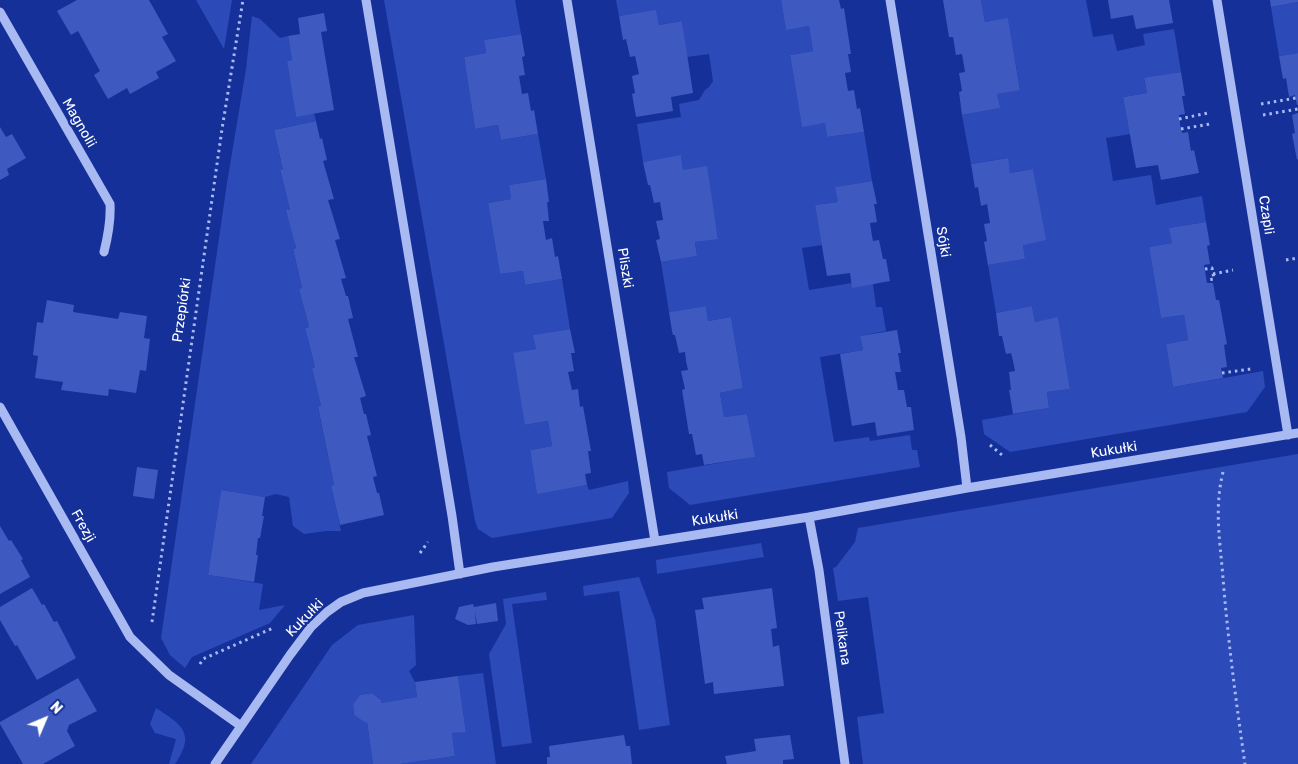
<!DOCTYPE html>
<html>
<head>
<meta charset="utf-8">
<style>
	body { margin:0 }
	#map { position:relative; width:1298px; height:764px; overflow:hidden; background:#153199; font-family:Rubik,sans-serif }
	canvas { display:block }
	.north { position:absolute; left:20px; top:694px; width:50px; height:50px; -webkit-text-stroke:4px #153199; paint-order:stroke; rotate:45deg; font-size:14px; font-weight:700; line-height:20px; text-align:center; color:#fff }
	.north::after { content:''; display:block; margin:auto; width:18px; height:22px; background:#fff; clip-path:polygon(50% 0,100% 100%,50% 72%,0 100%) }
</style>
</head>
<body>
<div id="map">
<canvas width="1298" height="764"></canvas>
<div class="north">N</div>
</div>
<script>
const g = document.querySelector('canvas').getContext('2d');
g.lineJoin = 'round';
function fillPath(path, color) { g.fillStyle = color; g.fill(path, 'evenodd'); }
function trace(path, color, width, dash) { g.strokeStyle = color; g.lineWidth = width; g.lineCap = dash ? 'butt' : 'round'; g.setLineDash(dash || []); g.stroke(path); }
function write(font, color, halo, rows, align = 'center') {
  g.font = font + ' Rubik,sans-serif'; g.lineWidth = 5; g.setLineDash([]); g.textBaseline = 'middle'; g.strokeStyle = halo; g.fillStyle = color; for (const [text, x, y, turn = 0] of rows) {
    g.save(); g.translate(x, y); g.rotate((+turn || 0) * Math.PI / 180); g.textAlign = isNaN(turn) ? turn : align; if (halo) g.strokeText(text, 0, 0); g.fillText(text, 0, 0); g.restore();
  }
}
const green = new Path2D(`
	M196 0H232L224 49Z
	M384 0H515L521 34 484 40 486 53 464 57 475 129 498 125 501 140 538 134 546 179 509 185 511 199 488 203 500 274 523 271 525 285 562 279 570 329 534 335 536 349 513 354 526 425 548 421 552 446 530 450 537 493 587 485 589 490 628 481 629 493 612 518 492 538 478 529 475 521Z
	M616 0H781L786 29 809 26 813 51 790 55 802 126 825 123 827 137 864 132 872 181 836 187 838 202 815 205 822 245 802 248 809 290 852 283 873 284 876 307H882L886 331 860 336 863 350 820 357 834 442 869 437 870 441 910 435 912 450H917L920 467 690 505 669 488 667 472 754 457 747 414 724 417 720 393 743 388 731 317 708 321 706 306 669 312 661 262 697 256 695 242 718 238 712 203 683 170 681 156 643 162 637 124 681 117 679 104 699 100 705 90 709 87 713 81 709 54 687 57 682 21 659 25 656 11 619 16Z
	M981 0H1086L1093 37 1113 34 1117 51 1145 45 1143 34 1174 29 1181 72 1144 79 1147 93 1123 97 1130 134 1106 138 1113 181 1151 175 1156 205 1202 196 1206 222 1170 228 1172 243 1149 247 1161 318 1184 315 1188 340 1166 344 1173 387 1263 371 1265 387 1247 412 1010 452 984 434 982 420 1049 408 1047 392 1070 389 1058 318 1035 322 1032 306 996 313 988 265 1025 259 1023 245 1039 204 1033 169 1010 173 1007 158 971 164 962 115 999 108 997 94 1020 89 1008 19 985 22Z
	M1298 2V53L1279 56 1271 7Z
	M252 16 260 19 280 38 288 36 292 60 287 61 296 116 314 113 316 121 274 130 283 170 280 171 290 210 287 211 296 248 293 249 302 288 299 289 309 327 305 328 315 367 312 368 321 406 318 408 334 485 331 486 341 531H326L304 534 293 526 289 497 276 494 265 497 221 490 208 575 263 584 259 610 285 605 270 623 192 657 185 668 170 655 161 638 227 183 246 69Z
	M1298 454V764H863L857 717 884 713 868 597 838 601 833 568 836 567 855 542 858 528Z
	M761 543 764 557 657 574 656 560Z
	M639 577 655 619 670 725 639 730 619 591 584 596 583 586Z
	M546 592 547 600 512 604 532 743 502 747 489 654 506 624 503 599Z
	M414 615 416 665 409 671 415 682 417 697 381 703V700L372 693 360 695 353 704 354 715 364 722H367L373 764H251L332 645 358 625Z
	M483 673 496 764H400L455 756 452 733 466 731 458 676Z
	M156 708C182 725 196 733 175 764H169L176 739 155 733 150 724Z`);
const building = new Path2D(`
	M77 0H149L168 34 162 37 176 61 156 72 159 78 130 94 127 88 108 99 94 75 100 71 78 31 71 35 57 11Z
	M781 0H839L841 9 844 8 851 54H848L851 72 845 73 848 91 854 90 857 109 860 108 864 132 827 137 825 123 802 127 790 55 813 51 809 26 786 30Z
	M943 0H981L985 22 1008 18 1020 90 997 94 1000 108 962 115 959 92 962 91 959 73 965 72 962 54 956 55 953 37H949Z
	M1108 0H1169L1173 23 1136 29 1133 15 1111 19Z
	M1270 0H1298V2L1271 7Z
	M656 10 659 25 682 21 693 93 671 97 673 111 636 117 632 94 635 93 632 76 639 74 635 56 630 57 626 39 623 40 619 16Z
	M324 13 327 31 321 32 334 110 296 117 287 61 292 60 288 36 300 34 298 18Z
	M521 34 525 56 522 57 525 75 519 76 522 94 528 93 531 111 534 110 538 134 501 140 498 125 475 129 464 57 486 53 484 40Z
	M1298 53V105H1297L1295 95 1289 97 1286 78 1283 79 1279 56Z
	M1181 72 1185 96H1182L1185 114 1179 115 1180 124 1182 133 1188 132 1191 151 1194 150 1199 173 1161 180 1158 165 1136 168 1123 97 1147 93 1144 78Z
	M1298 113V159L1297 160 1292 134 1295 133 1292 115Z
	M316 121 320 139 322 138 327 160 323 161 334 199 328 200 340 239 335 240 346 278 341 279 346 296H348L353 318 348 319 358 357H354L366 396 360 398 364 414H366L371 435 367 436 377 476 373 477 377 493H379L384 515 340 525 331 486 334 485 318 407 321 406 312 368 315 367 305 328 309 327 299 289 302 288 293 249 296 248 286 210H290L280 170H283L274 130Z
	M0 127 6 137 12 134 26 158 7 169 9 175 0 180Z
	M681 155 683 170 707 166 718 239 695 242 697 256 661 262 656 240 660 239 656 221 663 220 660 202 654 203 650 185H648L643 162Z
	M1008 158 1010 173 1033 169 1046 240 1023 245 1025 259 988 265 984 242 987 241 984 224 990 223 987 204 981 206 978 187 975 188 971 164Z
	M546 179 549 202H547L549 221H543L546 240 552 238 555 257 558 256 562 279 525 285 523 271 500 274 488 203 511 199 509 185Z
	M872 181 877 204H874L877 222 870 223 872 236 873 241 879 240 883 259H886L890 281 852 288 850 273 827 276 815 205 838 202 835 187Z
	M1206 222 1210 245 1207 246 1210 264 1204 265 1207 283H1213L1216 300H1219L1227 344 1224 345 1227 367 1221 368 1223 378 1173 387 1166 344 1188 340 1184 315 1161 318 1149 247 1172 243 1169 228Z
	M47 300 74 305 73 312 118 319 120 312 147 316 144 338 150 339 146 371 140 370 136 393 109 389 108 396 84 393 61 390 63 382 35 378 38 356 33 355 37 322 43 323Z
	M706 306 708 321 731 317 743 388 720 393 724 417 747 414 755 457 704 465 702 454 696 455 692 434H689L682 390 685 389 681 371 688 370 686 361 685 352 679 353 675 335H673L672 331 669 312Z
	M1032 306 1035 322 1058 317 1070 389 1047 392 1049 408 1013 414 1009 390H1011L1009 372 1015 371 1013 361 1011 353 1006 354 1002 336H999L996 313Z
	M570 329 575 353H571L574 371 568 372 572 390 578 389 580 407 583 406 591 451H588L591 473 585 474 587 485 537 494 530 450 552 446 548 421 525 425 513 353 536 349 533 335Z
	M897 330 901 353H898L901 372H895L898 390H904L907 407H911L914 430 877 436 875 422 852 426 840 354 863 350 860 336Z
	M137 467 158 470 154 499 133 496Z
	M221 490 265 497 262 516H264L260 538H258L256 555H258L254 582 208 575Z
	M0 526 9 541 11 540 23 559 21 560 30 577 0 594Z
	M32 588 42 605 44 604 54 622 57 621 76 658 37 680 17 645 15 646 0 620V607Z
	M772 588 777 628 771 629 773 647 779 645 784 686 714 694 713 682 705 684 695 610 704 609 702 598Z
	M496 603 498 621 477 624 475 611 476 624 468 625 455 619 459 607 473 604 474 607Z
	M458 676 466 732 452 733 455 756 400 764H373L367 722H364L354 715 353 704 360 695 372 693 381 700V703L417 697 415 682Z
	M78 678 97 711 69 725 67 731 75 746 43 764H23L0 724V722Z
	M624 735 626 746H630L632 764H547V757H550L549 746Z
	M790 735 794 759 783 760V764H727L725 756 756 751 754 739Z`);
const path = new Path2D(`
	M1261 104 1296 98
	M1263 115 1298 109
	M1179 119 1208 113
	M1181 129 1210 124
	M1286 260 1298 258
	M1205 269 1212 268 1214 279 1207 280
	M1213 274 1233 270
	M1222 373 1251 369
	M990 445 1002 455
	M1223 472C1214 509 1220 540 1223 578 1228 640 1236 702 1245 764
	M420 553 428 542
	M152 622 222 129 243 0
	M200 664 203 659 273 628`);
const minor = new Path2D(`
	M366 0 452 516 460 574
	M567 0 655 541
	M890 0 961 437 967 488
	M1217 0 1288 435
	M0 12 110 204C111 221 108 236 104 252
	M0 407 130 637 169 675 241 726
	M809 517 819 570 845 764
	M215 764 290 655 311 627 327 612 341 602 363 593 493 567 809 517 967 488 1298 433`);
const streetNames = [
	["Magnolii",79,123,60],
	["Czapli",1266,215,81],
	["Sójki",943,242,81],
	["Pliszki",625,268,81],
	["Przepiórki",182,310,-82],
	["Kukułki",1114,450,-9],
	["Kukułki",715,518,-9],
	["Frezji",83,526,61],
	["Kukułki",305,618,-46],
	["Pelikana",842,638,82]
];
fillPath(green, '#2c4bb8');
fillPath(building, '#3e5ac0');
trace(path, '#a9b9f2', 3, [2.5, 4]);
trace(minor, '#a9b9f2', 9);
write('14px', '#fff', '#153199', streetNames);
</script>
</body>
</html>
